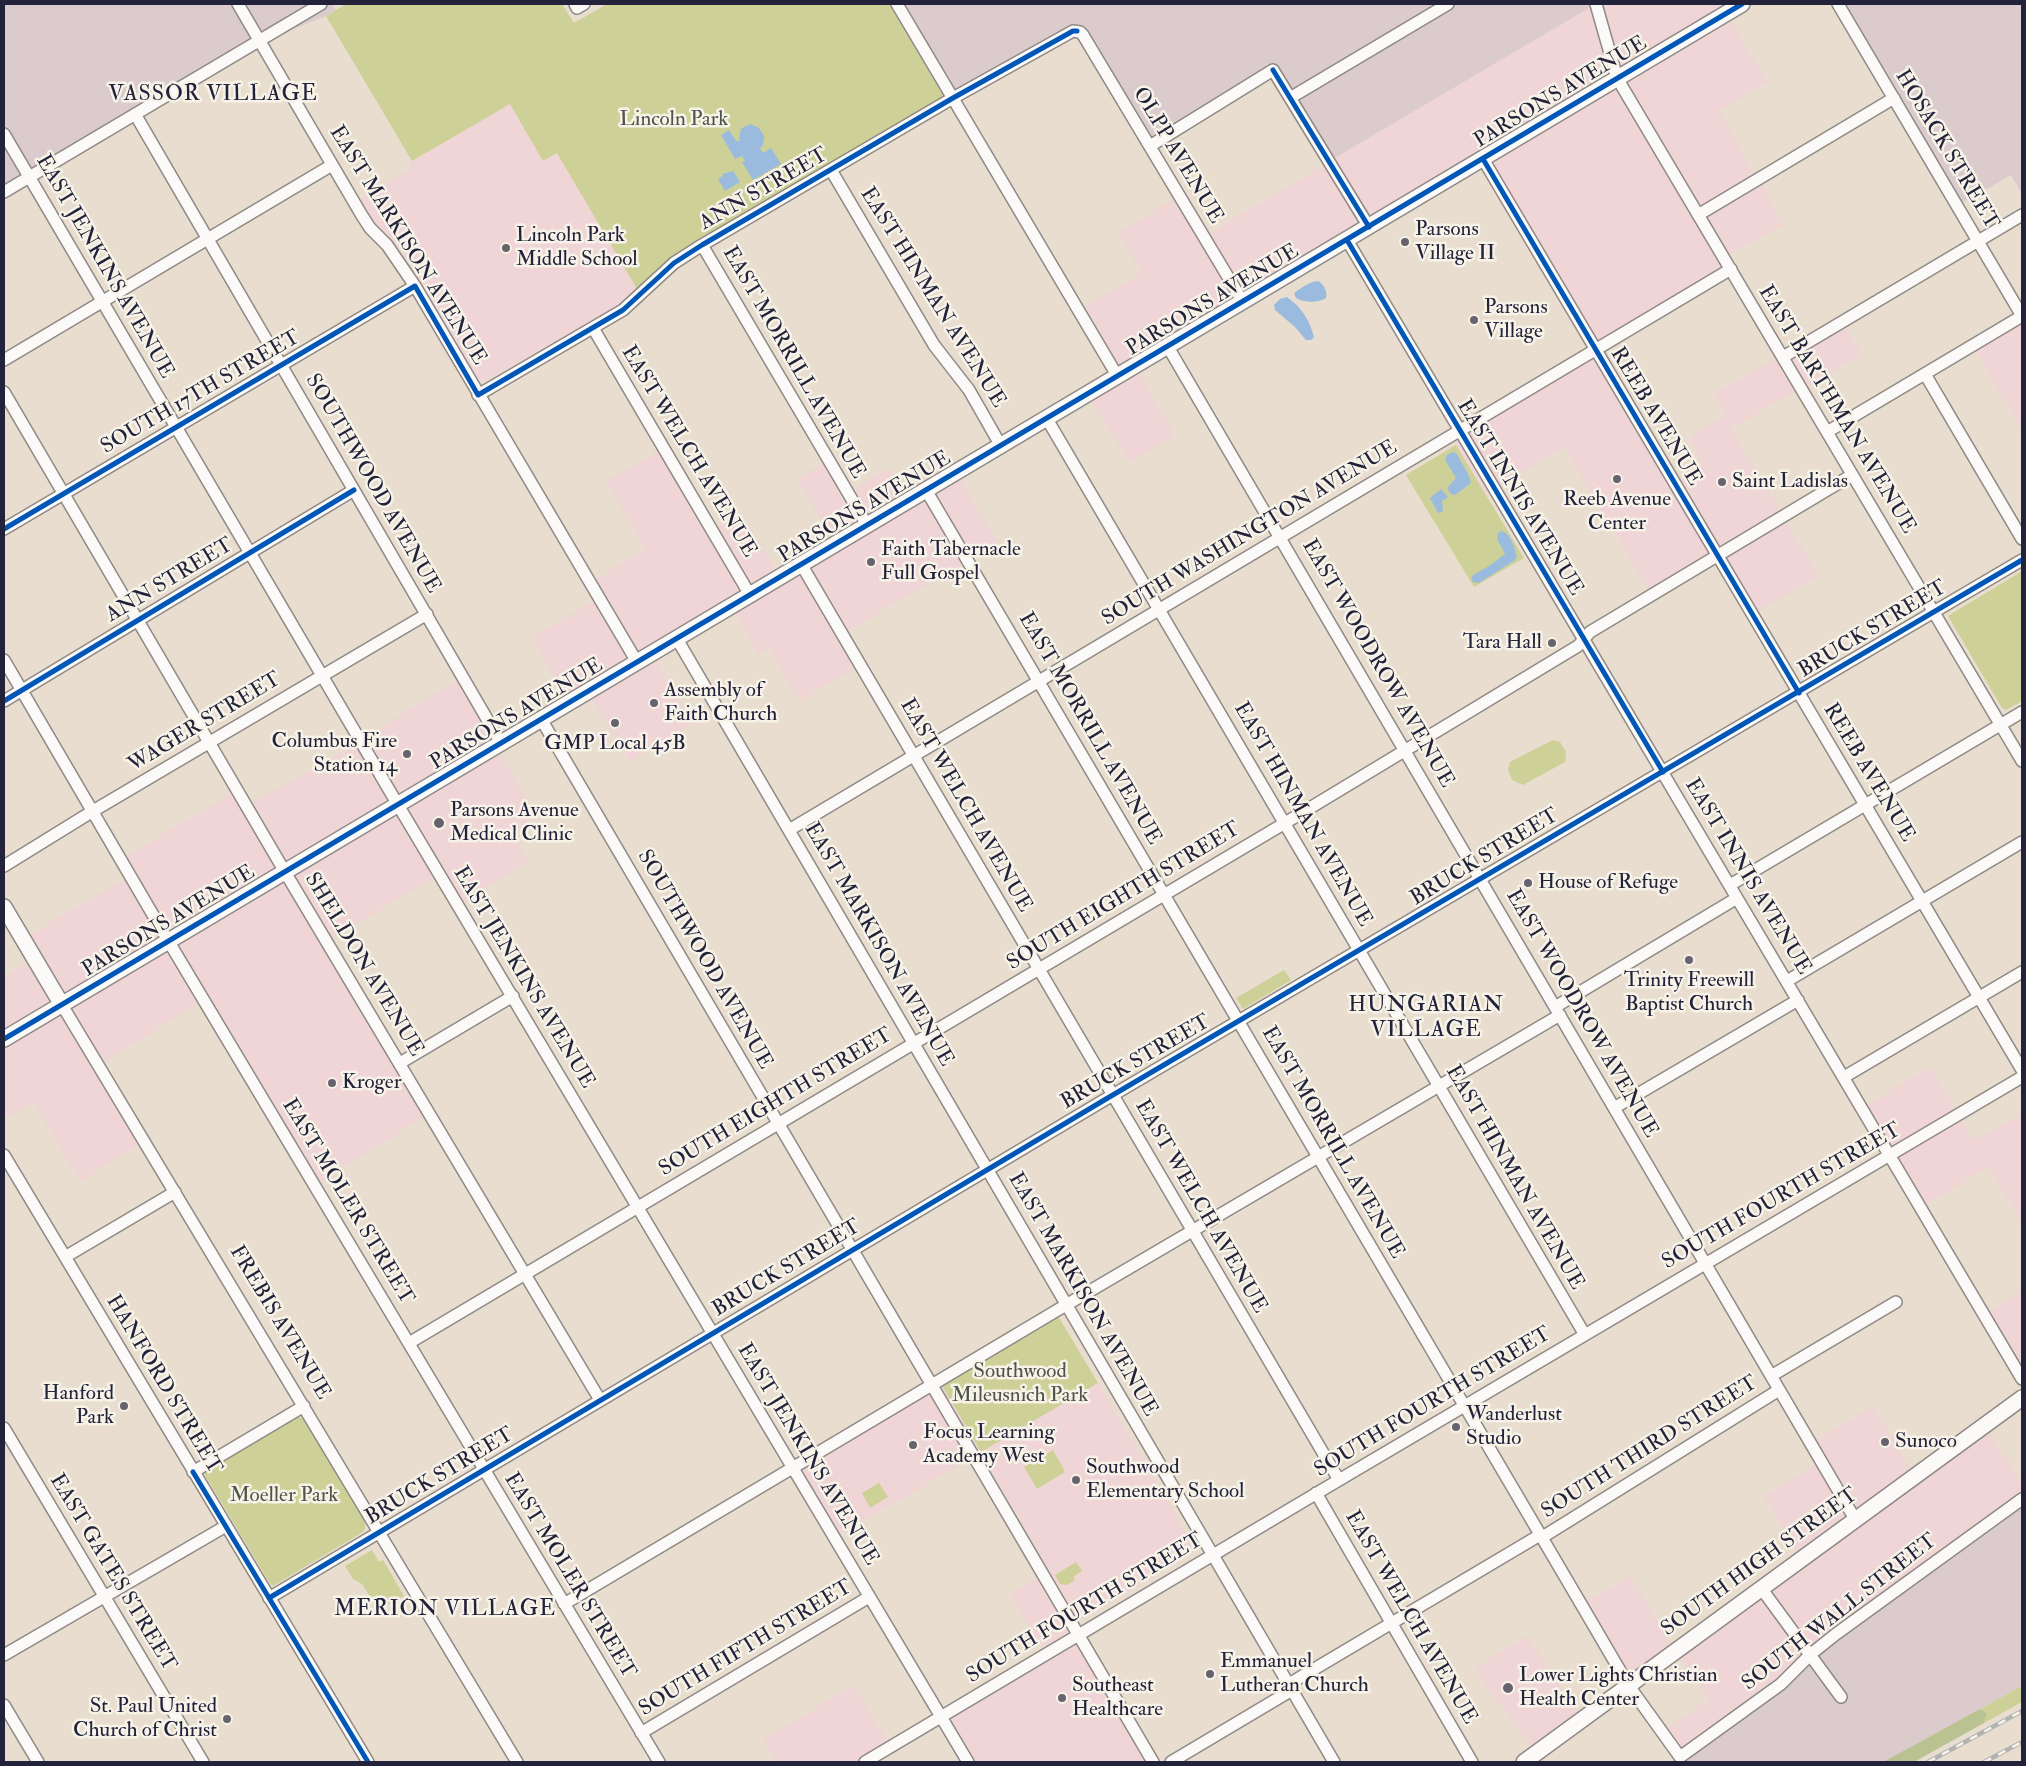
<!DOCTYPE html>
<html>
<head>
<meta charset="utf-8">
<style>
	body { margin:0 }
	#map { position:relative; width:2026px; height:1766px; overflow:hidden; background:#e8ddce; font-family:"IM FELL Double Pica",serif }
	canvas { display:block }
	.frame { position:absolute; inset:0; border:5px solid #22223b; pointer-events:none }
</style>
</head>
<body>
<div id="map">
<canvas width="2026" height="1766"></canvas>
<div class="frame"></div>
</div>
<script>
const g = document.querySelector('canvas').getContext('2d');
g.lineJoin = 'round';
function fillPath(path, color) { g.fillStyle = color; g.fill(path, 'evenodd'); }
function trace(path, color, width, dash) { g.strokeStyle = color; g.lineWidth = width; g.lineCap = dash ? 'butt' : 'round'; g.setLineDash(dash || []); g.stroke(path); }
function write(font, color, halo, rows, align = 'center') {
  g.font = font + ' "IM FELL Double Pica",serif'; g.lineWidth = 5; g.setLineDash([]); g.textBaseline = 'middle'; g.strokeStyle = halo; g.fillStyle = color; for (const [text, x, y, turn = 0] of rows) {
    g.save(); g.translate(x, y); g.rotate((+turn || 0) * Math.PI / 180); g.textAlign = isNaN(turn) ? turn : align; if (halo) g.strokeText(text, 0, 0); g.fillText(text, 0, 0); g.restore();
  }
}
const built = new Path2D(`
	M1594 4H1741L1726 13 1767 82 1719 111 1784 224 1725 257 1732 270 1594 351 1672 481 1703 463 1689 437 1725 415 1713 394 1842 321 1862 354 1802 391 1793 393 1731 428 1819 576 1752 615 1715 556 1651 595 1564 447 1486 494 1456 445 1457 433 1594 351 1480 161 1135 367 1175 435 1130 463 1087 395 1116 377 1076 312 1141 273 1119 232 1179 196 1203 237Z
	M509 104 543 160 557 152 637 289 615 308 484 381 476 380 408 261 389 235 369 217 358 201 407 171 412 161Z
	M2022 306V431L1972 345 2020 316Z
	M665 447 711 530 741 513 780 576 836 543 796 479 829 460 848 493 889 468 908 499 956 471 998 543 841 635 859 666 799 701 769 647 758 654 732 606 653 653 693 723 630 762 588 693 570 703 531 637 598 599 589 584 645 549 606 481Z
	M464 676 496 748 537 815 511 832 528 862 457 906 438 875 326 942 429 1114 316 1184 204 1000 100 1064 143 1142 103 1167 80 1181 33 1102 4 1120V978L34 959 22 939 130 876 120 859 237 791 246 806 306 773Z
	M1930 1067 1974 1140 2022 1113V1224L1989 1167 1917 1209 1859 1110Z
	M2022 1289V1384L1985 1316Z
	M1098 1383 1197 1551 1079 1621 1078 1635 1152 1762H967L942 1720 1046 1654 1010 1594 1050 1571 981 1453 831 1539 791 1471 930 1386H942L981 1452Z
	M1873 1406 1914 1475 1983 1425 2022 1482V1499L1679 1757 1661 1732 1709 1699 1675 1652 1630 1685 1582 1604 1631 1576 1668 1639 1677 1650 1800 1559 1764 1496 1819 1463 1811 1444Z
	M1527 1636 1583 1718 1536 1753 1473 1669Z
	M853 1685 890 1745 862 1762H776L763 1740Z`);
const industrial = new Path2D(`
	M4 4H332L336 10 326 16 258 43 4 195Z
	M889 4H1594V5L1328 162 1274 72 1149 147 1078 28 944 97Z
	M1834 4H2022V194L2011 175 1957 206Z
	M2022 1499V1686L1883 1762H1671Z`);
const green = new Path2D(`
	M346 4H562L574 23 607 4H889L944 97 678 254 658 269 637 289 557 153 543 161 510 104 412 161 326 16Z
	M1456 445 1524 558 1474 587 1406 475Z
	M2022 571V701L2006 710 2002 708 1948 616Z
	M1553 740 1560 742 1566 752 1565 762 1523 785 1512 780 1508 770 1510 762Z
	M1284 970 1291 980 1243 1009 1236 998Z
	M1058 1316 1098 1383 981 1452 942 1386Z
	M295 1417 303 1418 306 1422 365 1520V1528L363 1532 273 1586 271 1585 203 1472Z
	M1053 1450 1065 1472 1037 1489 1024 1467Z
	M879 1483 888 1497 870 1508 862 1493Z
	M372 1550 379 1562 383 1560 404 1596 378 1610 362 1584 353 1579 345 1566Z
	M1076 1562 1082 1571 1073 1577 1075 1580 1067 1585 1060 1584 1055 1575Z
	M2022 1686V1702L1984 1723 1987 1713 1980 1709Z`);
const forest = new Path2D(`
	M1980 1709 1987 1713 1984 1723 1914 1762H1883Z`);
const water = new Path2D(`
	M751 124 759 128 764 136 763 145 760 148 763 153 771 148 781 164 753 180 742 162 745 161 742 156 735 159 721 135 729 130 736 141H739L740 132 742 128Z
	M733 171 740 182 725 191 718 179 723 176 722 174Z
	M1318 281C1323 283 1328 292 1326 298 1318 303 1305 303 1296 298L1294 293C1301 288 1309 282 1318 281Z
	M1287 297C1302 308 1309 319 1314 337L1311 340H1306L1295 327 1275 310 1274 305 1280 299Z
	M1453 452 1456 453 1468 474 1471 483 1455 495 1451 494 1447 488 1456 478 1445 460 1447 455Z
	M1441 489 1448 497 1442 501 1443 511 1438 513 1430 498Z
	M1501 531C1511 533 1514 547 1517 556L1515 560 1479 583 1473 582 1471 578 1473 575 1489 566 1505 554 1497 539 1498 533Z`);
const minor = new Path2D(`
	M238 4 361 214 370 228 387 245 415 286 637 662
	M575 4 577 8 584 4
	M897 4 1118 377
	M1596 4 1617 78 2022 761
	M1838 4 2022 316
	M1290 98 1448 4
	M135 114 501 743
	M4 134 398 805 968 1762
	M1150 146 1273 70 1369 227
	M1483 159 2022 1070
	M831 170 934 345 969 390 1001 446
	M4 192 321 4
	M1698 215 1894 98
	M1347 240 2022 1379
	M702 245 867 525
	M593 328 750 595
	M1168 347 1855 1519
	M1783 357 2022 215
	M4 360 332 165
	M1925 374 2022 539
	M4 392 285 872 600 1400
	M478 395 623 310 674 263 702 245 953 98 1073 31 1080 32 1083 35 1243 302
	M1047 419 1585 1335
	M1827 432 2022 316
	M926 490 1581 1604 1629 1686 1680 1757 1781 1684 1811 1654 1836 1634 2022 1499
	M4 529 415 286
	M801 564 1339 1480
	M677 639 1334 1762
	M4 660 163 932 659 1762
	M4 701 354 490
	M541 719 1153 1762
	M789 830 1731 269
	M4 866 93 811 427 614
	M1730 885 2022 712
	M1787 981 2022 842
	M62 1005 517 1762
	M1555 1007 1737 898
	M400 1063 513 996
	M1844 1077 2022 972
	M1614 1108 1798 1000
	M4 1155 368 1762
	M65 1257 175 1192
	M409 1343 1285 823 1578 646 1590 632 1852 475
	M1771 1376 1896 1302
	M4 1428 203 1762
	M193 1472 304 1406
	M1316 1493 1472 1762
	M1541 1538 1779 1390
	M1761 1588 1841 1697
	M269 1598 1106 1099 2022 560
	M564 1604 1066 1305 1560 1015
	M4 1655 226 1526
	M1289 1684 1540 1535
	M4 1705 38 1762
	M641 1733 869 1597
	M865 1762 1339 1480 2022 1077
	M1171 1762 1292 1690`);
const major = new Path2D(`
	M4 907 62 1005
	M4 1039 1742 4
	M1524 1762 2022 1398`);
const rail = new Path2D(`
	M1928 1762 2022 1711
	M1984 1762 2022 1742`);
const cycleway = new Path2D(`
	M1273 70 1369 227
	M1483 159 1799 693
	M1347 240 1663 772
	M4 529 415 286 478 395 623 310 674 263 702 245 953 98 1073 31H1077
	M4 701 354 490
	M4 1039 1742 4
	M193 1472 368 1762
	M269 1598 1106 1099 2022 560`);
const markers = [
	[1405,242,5,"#67636e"],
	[506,248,5,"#67636e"],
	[1474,320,5,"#67636e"],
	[1617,479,5,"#67636e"],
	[1722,482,5,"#67636e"],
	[871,562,5,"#67636e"],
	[1552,643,5,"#67636e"],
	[654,703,5,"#67636e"],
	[615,723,5,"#67636e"],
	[407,754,5,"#67636e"],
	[439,823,6,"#67636e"],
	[1528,883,5,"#67636e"],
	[1689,960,5,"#67636e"],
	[332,1083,5,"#67636e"],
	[124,1406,5,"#67636e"],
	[1456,1427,5,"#67636e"],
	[1885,1442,5,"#67636e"],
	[913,1445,5,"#67636e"],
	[1076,1480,5,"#67636e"],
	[1210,1674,5,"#67636e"],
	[1508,1688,6,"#67636e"],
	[1062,1698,5,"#67636e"],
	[227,1719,5,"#67636e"]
];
const streetNames = [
	["PARSONS AVENUE",1561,93,-31],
	["HOSACK STREET",1946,150,59],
	["OLPP AVENUE",1177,156,59],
	["ANN STREET",764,190,-30],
	["EAST MARKISON AVENUE",407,246,58],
	["EAST JENKINS AVENUE",104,267,60],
	["EAST HINMAN AVENUE",932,298,58],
	["PARSONS AVENUE",1213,301,-31],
	["EAST MORRILL AVENUE",793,363,60],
	["SOUTH 17TH STREET",201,393,-30],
	["EAST BARTHMAN AVENUE",1836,410,59],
	["REEB AVENUE",1655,417,59],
	["EAST WELCH AVENUE",688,452,59],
	["SOUTHWOOD AVENUE",372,484,60],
	["EAST INNIS AVENUE",1519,498,59],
	["PARSONS AVENUE",865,508,-31],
	["SOUTH WASHINGTON AVENUE",1250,534,-31],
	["ANN STREET",170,581,-31],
	["BRUCK STREET",1873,630,-31],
	["EAST WOODROW AVENUE",1377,664,60],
	["PARSONS AVENUE",517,715,-31],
	["WAGER STREET",205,723,-31],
	["EAST MORRILL AVENUE",1089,729,60],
	["REEB AVENUE",1868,773,59],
	["EAST WELCH AVENUE",965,806,60],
	["EAST HINMAN AVENUE",1302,815,60],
	["BRUCK STREET",1485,858,-31],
	["EAST INNIS AVENUE",1747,877,59],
	["SOUTH EIGHTH STREET",1124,897,-31],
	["PARSONS AVENUE",169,922,-31],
	["EAST MARKISON AVENUE",878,945,60],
	["SOUTHWOOD AVENUE",704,960,60],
	["SHELDON AVENUE",363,965,59],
	["EAST JENKINS AVENUE",523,978,59],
	["EAST WOODROW AVENUE",1581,1014,60],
	["BRUCK STREET",1136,1063,-30],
	["SOUTH EIGHTH STREET",776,1103,-31],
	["EAST MORRILL AVENUE",1332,1143,60],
	["EAST HINMAN AVENUE",1514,1178,60],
	["SOUTH FOURTH STREET",1782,1197,-30],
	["EAST MOLER STREET",347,1202,59],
	["EAST WELCH AVENUE",1200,1207,60],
	["BRUCK STREET",787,1269,-31],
	["EAST MARKISON AVENUE",1082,1295,60],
	["FREBIS AVENUE",279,1323,59],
	["HANFORD STREET",163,1385,59],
	["SOUTH FOURTH STREET",1433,1403,-31],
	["SOUTH THIRD STREET",1650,1448,-32],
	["EAST JENKINS AVENUE",807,1455,59],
	["BRUCK STREET",440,1477,-31],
	["SOUTH HIGH STREET",1760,1563,-36],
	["EAST GATES STREET",112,1573,59],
	["EAST MOLER STREET",569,1576,59],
	["SOUTH FOURTH STREET",1085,1609,-31],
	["SOUTH WALL STREET",1840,1613,-38],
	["EAST WELCH AVENUE",1410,1618,60],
	["SOUTH FIFTH STREET",746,1649,-31]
];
const parkNames = [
	["Lincoln Park",674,120],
	["Southwood",1020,1372],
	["Mileusnich Park",1020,1396],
	["Moeller Park",284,1496]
];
const poiNames = [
	["Parsons",1415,230],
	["Village II",1415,254],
	["Lincoln Park",516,236],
	["Middle School",516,260],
	["Parsons",1484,308],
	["Village",1484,332],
	["Saint Ladislas",1732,482],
	["Reeb Avenue",1617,500,"center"],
	["Center",1617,524,"center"],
	["Faith Tabernacle",881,550],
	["Full Gospel",881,574],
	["Tara Hall",1542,643,"right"],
	["Assembly of",664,691],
	["Faith Church",664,715],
	["Columbus Fire",397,742,"right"],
	["Station 14",397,766,"right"],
	["GMP Local 45B",615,744,"center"],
	["Parsons Avenue",450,811],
	["Medical Clinic",450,835],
	["House of Refuge",1538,883],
	["Trinity Freewill",1689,981,"center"],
	["Baptist Church",1689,1005,"center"],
	["Kroger",342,1083],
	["Hanford",114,1394,"right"],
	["Park",114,1418,"right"],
	["Wanderlust",1466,1415],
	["Studio",1466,1439],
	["Focus Learning",923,1433],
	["Academy West",923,1457],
	["Sunoco",1895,1442],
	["Southwood",1086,1468],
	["Elementary School",1086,1492],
	["Emmanuel",1220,1662],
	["Lutheran Church",1220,1686],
	["Lower Lights Christian",1519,1676],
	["Health Center",1519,1700],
	["Southeast",1072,1686],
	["Healthcare",1072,1710],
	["St. Paul United",217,1707,"right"],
	["Church of Christ",217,1731,"right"]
];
const neighbourhoodNames = [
	["VASSOR VILLAGE",213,95],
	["HUNGARIAN",1426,1006],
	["VILLAGE",1426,1031],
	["MERION VILLAGE",445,1610]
];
fillPath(built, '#efd5d5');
fillPath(industrial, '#dbcbcc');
fillPath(green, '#ced197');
fillPath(forest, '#b9c290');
fillPath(water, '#9abbde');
trace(minor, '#8e8985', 14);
trace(major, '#8e8985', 18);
trace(minor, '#fcfaf8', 11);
trace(major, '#fcfaf8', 15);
trace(rail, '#b3b2b3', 4.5);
trace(rail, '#f7f3e8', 2.5, [8]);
trace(cycleway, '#0057b8', 5);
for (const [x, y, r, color] of markers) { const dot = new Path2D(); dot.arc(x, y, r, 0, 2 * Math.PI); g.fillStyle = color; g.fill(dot); trace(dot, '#f7f3e8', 2); }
write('21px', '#22223b', '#f7f3e8', streetNames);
write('21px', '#4f5449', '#f7f3e8', parkNames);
write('21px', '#22223b', '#f7f3e8', poiNames, 'left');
g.letterSpacing = '1px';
write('22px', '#22223b', '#f7f3e8', neighbourhoodNames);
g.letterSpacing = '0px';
</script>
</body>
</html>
